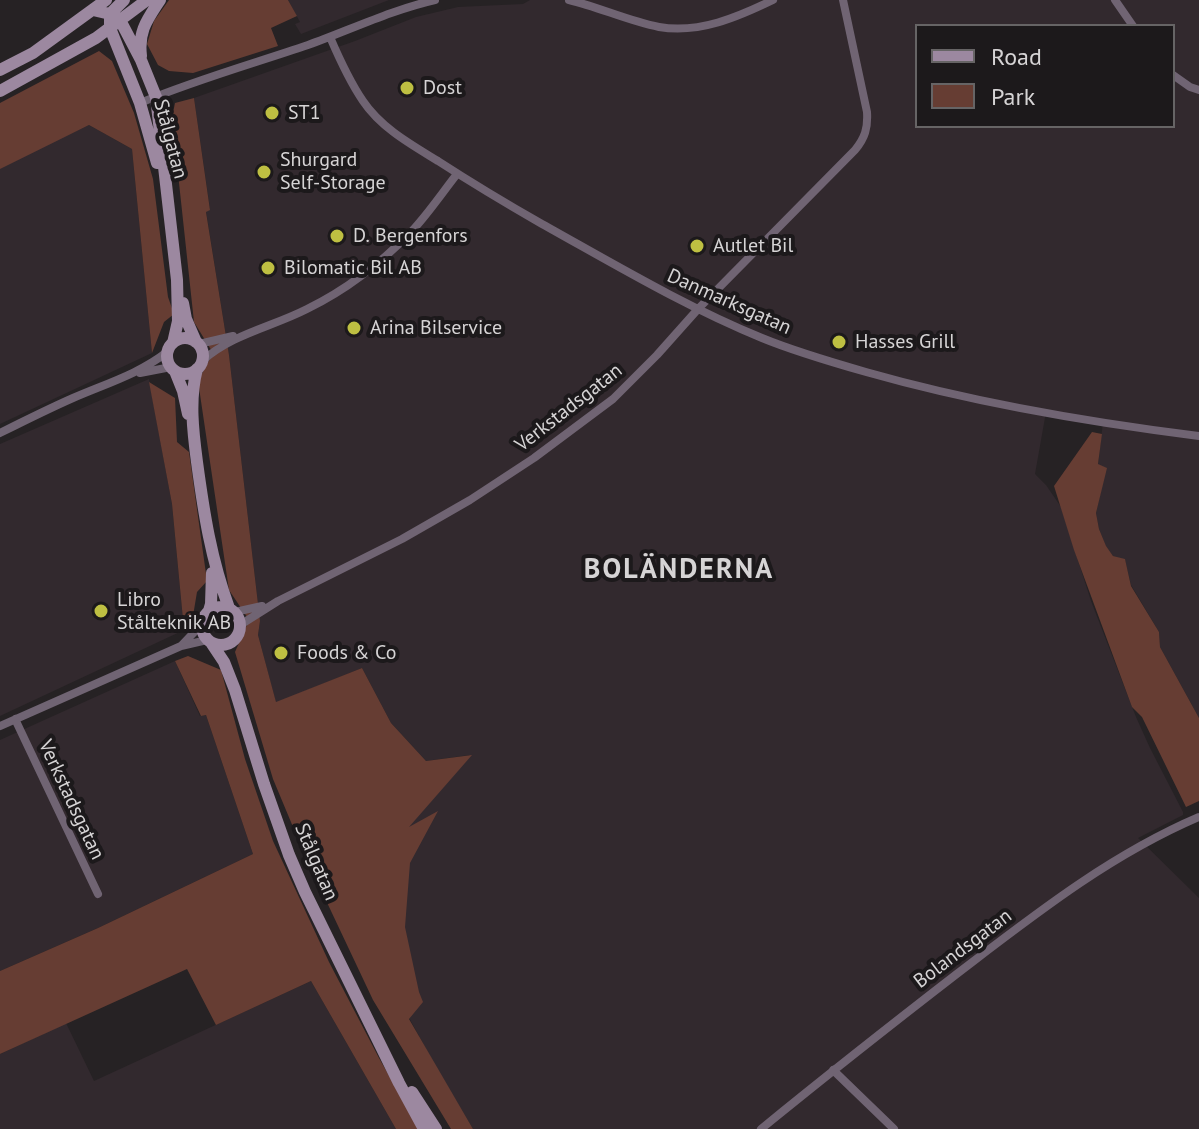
<!DOCTYPE html>
<html>
<head>
<meta charset="utf-8">
<style>
	body { margin:0 }
	#map { position:relative; width:1199px; height:1129px; overflow:hidden; background:#262224; font-family:"PT Sans",sans-serif }
	canvas { display:block }
	.legend { position:absolute; left:915px; top:24px; width:260px; height:104px; box-sizing:border-box; background:#1c191b; border:2px solid #666465; margin:0; padding:10px 14px; list-style:none; font-size:24px; color:#d6d4d5 }
	.legend li { display:flex; align-items:center; gap:16px; height:40px }
	.legend b { width:40px; border:2px solid #666465 }
</style>
</head>
<body>
<div id="map">
<canvas width="1199" height="1129"></canvas>
<ul class="legend">
<li><b style="height:10px;background:#9c88a0"></b>Road</li>
<li><b style="height:22px;background:#663d33"></b>Park</li>
</ul>
</div>
<script>
const g = document.querySelector('canvas').getContext('2d');
g.lineJoin = 'round';
function fillPath(path, color) { g.fillStyle = color; g.fill(path, 'evenodd'); }
function trace(path, color, width, dash) { g.strokeStyle = color; g.lineWidth = width; g.lineCap = dash ? 'butt' : 'round'; g.setLineDash(dash || []); g.stroke(path); }
function write(font, color, halo, rows, align = 'center') {
  g.font = font + ' "PT Sans",sans-serif'; g.lineWidth = 8; g.setLineDash([]); g.textBaseline = 'middle'; g.strokeStyle = halo; g.fillStyle = color; for (const [text, x, y, turn = 0] of rows) {
    g.save(); g.translate(x, y); g.rotate((+turn || 0) * Math.PI / 180); g.textAlign = isNaN(turn) ? turn : align; if (halo) g.strokeText(text, 0, 0); g.fillText(text, 0, 0); g.restore();
  }
}
const built = new Path2D(`
	M288 0H389L301 34 295 24 300 22Z
	M530 0H1199V718L1160 647 1159 632 1131 585 1125 560 1113 556 1106 547 1099 529 1096 513 1106 468 1098 465 1103 422 1046 412 1035 474 1046 485 1061 507 1091 601 1136 717 1150 748 1183 812V815L1138 838 1199 898V1129H473L437 1069 384 972 336 873 470 755 426 761 391 723 362 668 276 703 258 635 260 621 229 355 206 211 210 209 194 98 355 41 416 17 458 7 523 4ZM917 26H1173V126H917Z
	M89 125 132 149 152 353 0 424V166Z
	M149 379 172 504 184 630 0 716V444Z
	M175 661 200 716 206 715 253 854 98 928 0 971V740Z
	M311 981 396 1129H0V1054L66 1023 94 1081Z`);
const green = new Path2D(`
	M169 0H288L297 16 271 28 278 46 193 73 169 71 158 65 147 44 154 21Z
	M99 51 112 61 134 113 153 179 168 297 174 314 164 322 152 353 132 149 89 125 0 169V103Z
	M194 98 210 210 206 212 229 355 260 621 258 635 276 702 362 668 391 723 426 761 472 755 409 827 438 811 410 863 405 927 419 992 423 1002 409 1019 473 1129H451L373 1000 306 858 273 779 235 652 249 620 229 590 198 381 213 353 194 322 172 118 175 103Z
	M149 382 175 398 177 442 189 452 207 581 197 592 193 616 184 630 172 504Z
	M1092 432 1102 434 1098 464 1107 468 1096 513 1099 529 1106 546 1113 556 1125 559 1131 586 1159 632 1160 647 1199 718V801L1186 807 1142 717 1132 707 1074 550 1054 486Z
	M188 656 221 670 245 759 273 841 329 962 379 1058 419 1129H396L311 981 216 1025 187 969 0 1054V971L98 928 253 854 206 715 201 716 175 661Z`);
const minor = new Path2D(`
	M569 0C599 7 628 21 659 27 699 34 738 17 773 0
	M1115 0 1133 26
	M330 37C339 58 350 82 363 101 381 128 412 145 438 161 472 183 507 204 542 224 614 264 686 307 762 338 796 352 831 362 866 372 975 403 1087 422 1199 436
	M1173 75 1190 87 1199 90
	M140 103C195 80 252 64 308 45 350 30 391 10 435 0
	M199 344 233 336
	M202 361C232 334 272 327 307 309 346 290 381 263 411 232 428 214 442 193 457 174
	M140 373 171 367
	M0 433C24 421 48 409 73 398 105 384 139 374 167 352
	M235 612 262 606
	M240 625 278 601 402 539 470 500 534 458 613 399 657 355 698 309 855 150C865 138 868 128 867 112L843 0
	M181 646 202 624
	M15 719 98 894
	M0 726 181 646 207 640
	M833 1070 894 1129
	M761 1129C826 1076 892 1024 958 973 1034 915 1110 855 1199 817`);
const secondary = new Path2D(`
	M124 0 110 14V28L140 103 157 163
	M93 10 110 14 120 20 141 60 156 97 177 280 178 321 173 343
	M141 56C138 31 147 20 160 0
	M0 70 33 53 106 0
	M0 91 96 38 147 0
	M183 303 186 319 196 342
	M167 356a18 18 0 1 1 36 0a18 18 0 1 1-36 0Z
	M197 369C189 399 193 432 197 462 204 514 211 559 229 608
	M175 371 183 391 188 414
	M202 626a19 19 0 1 1 38 0a19 19 0 1 1-38 0Z
	M209 611 211 604 212 573
	M212 644 224 662 235 690 264 784 289 855 305 892 399 1083 424 1129
	M412 1092 436 1129`);
const markers = [
	[407,88,8,"#bebf42"],
	[272,113,8,"#bebf42"],
	[264,172,8,"#bebf42"],
	[337,236,8,"#bebf42"],
	[697,246,8,"#bebf42"],
	[268,268,8,"#bebf42"],
	[354,328,8,"#bebf42"],
	[839,342,8,"#bebf42"],
	[101,611,8,"#bebf42"],
	[281,653,8,"#bebf42"]
];
const poiNames = [
	["Dost",423,88],
	["ST1",288,113],
	["Shurgard",280,160],
	["Self-Storage",280,183],
	["D. Bergenfors",353,236],
	["Autlet Bil",713,246],
	["Bilomatic Bil AB",284,268],
	["Arina Bilservice",370,328],
	["Hasses Grill",855,342],
	["Libro",117,600],
	["Stålteknik AB",117,623],
	["Foods & Co",297,653]
];
const streetNames = [
	["Stålgatan",170,139,75],
	["Danmarksgatan",729,302,24],
	["Verkstadsgatan",569,408,-38],
	["Verkstadsgatan",71,800,65],
	["Stålgatan",316,862,67],
	["Bolandsgatan",963,949,-37]
];
const districtNames = [
	["BOLÄNDERNA",679,570]
];
fillPath(built, '#32292e');
fillPath(green, '#663d33');
trace(minor, '#706473', 8);
trace(secondary, '#9c88a0', 12);
for (const [x, y, r, color] of markers) { const dot = new Path2D(); dot.arc(x, y, r, 0, 2 * Math.PI); g.fillStyle = color; g.fill(dot); trace(dot, '#1c191b', 3); }
write('20px', '#d6d4d5', '#1c191b', poiNames, 'left');
write('20px', '#d6d4d5', '#1c191b', streetNames);
g.letterSpacing = '2px';
write('bold 28px', '#d6d4d5', '#1c191b', districtNames);
g.letterSpacing = '0px';
</script>
</body>
</html>
